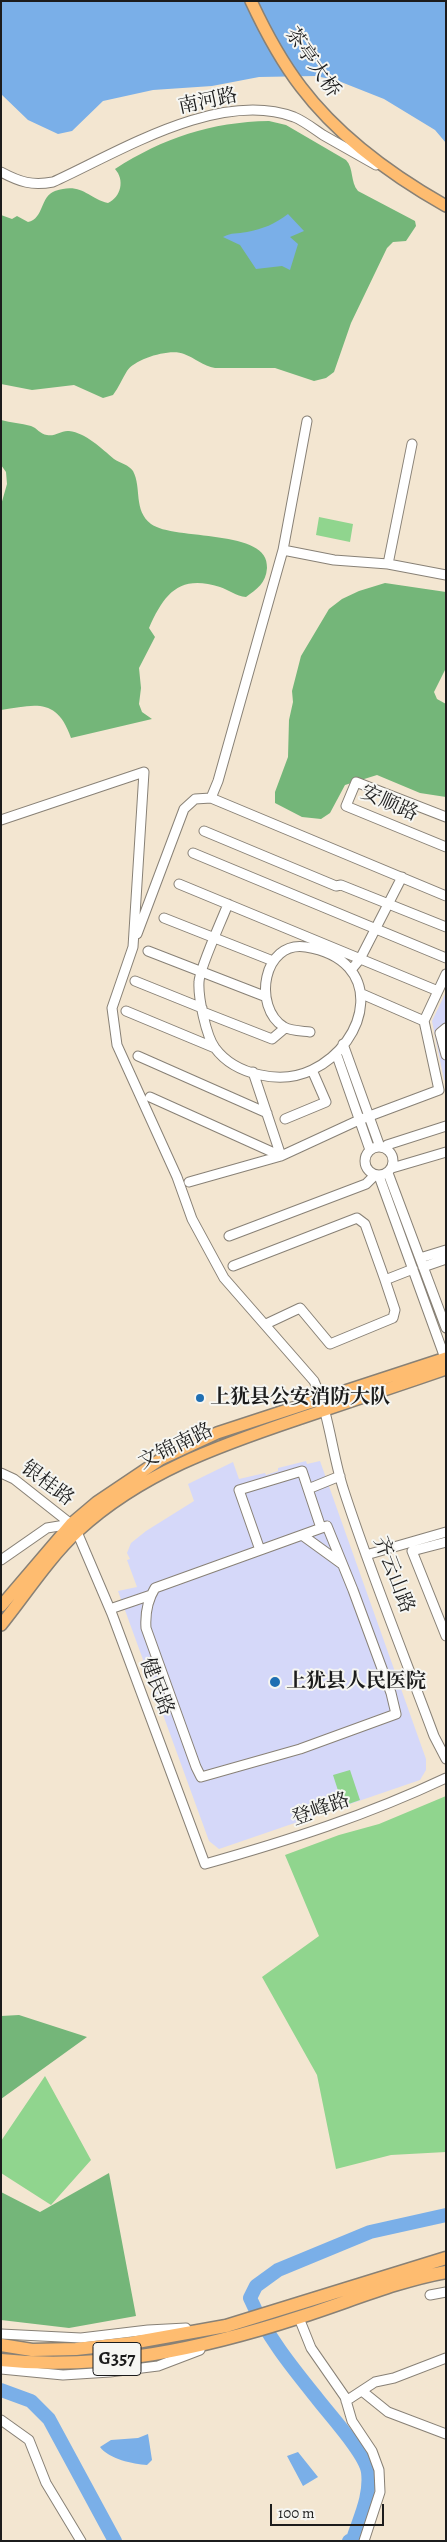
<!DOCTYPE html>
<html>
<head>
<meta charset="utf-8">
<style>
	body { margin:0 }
	#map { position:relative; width:447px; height:2542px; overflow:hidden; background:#f3e6d1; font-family:Alegreya,serif }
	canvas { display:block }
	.frame { position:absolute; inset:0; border:2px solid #1c1c1c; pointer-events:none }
	.scale { position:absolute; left:270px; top:2504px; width:114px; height:22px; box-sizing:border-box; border:2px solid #1c1c1c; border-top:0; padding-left:6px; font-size:15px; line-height:18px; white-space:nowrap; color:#1c1c1c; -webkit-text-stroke:4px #f6f6f2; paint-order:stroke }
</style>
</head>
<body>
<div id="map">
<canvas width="447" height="2542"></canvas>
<div class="frame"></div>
<div class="scale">100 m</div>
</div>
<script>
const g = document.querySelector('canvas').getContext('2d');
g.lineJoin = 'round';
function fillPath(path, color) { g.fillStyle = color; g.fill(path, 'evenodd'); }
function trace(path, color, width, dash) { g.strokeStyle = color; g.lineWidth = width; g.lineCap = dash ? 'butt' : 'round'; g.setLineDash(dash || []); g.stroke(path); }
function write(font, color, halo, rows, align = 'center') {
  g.font = font + ' Alegreya,"Noto Serif SC",serif'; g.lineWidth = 4; g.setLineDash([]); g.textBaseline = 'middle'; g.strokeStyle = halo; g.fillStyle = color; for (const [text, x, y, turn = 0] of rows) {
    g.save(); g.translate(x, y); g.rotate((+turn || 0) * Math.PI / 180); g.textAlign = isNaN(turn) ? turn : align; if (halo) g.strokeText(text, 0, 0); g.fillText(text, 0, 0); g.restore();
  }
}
const built = new Path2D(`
	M446 992V1080H444L432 1021Z
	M306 1461 307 1464 320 1461 426 1759V1770L420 1780 219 1849 209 1841 118 1591 137 1587 127 1560 130 1559 127 1553 131 1543 146 1531 194 1501 188 1484 233 1462 239 1479 265 1473 266 1475 278 1471V1468Z`);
const green = new Path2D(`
	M319 517 353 524 350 542 316 535Z
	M350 1770 360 1800 343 1806 333 1775Z
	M446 1796V2152L391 2155 336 2169 317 2075 262 1977 319 1936 285 1855 339 1835 379 1824Z
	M45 2076 91 2160 51 2205 1 2173V2141Z`);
const forest = new Path2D(`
	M269 121 286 125 346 160C354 168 350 182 358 191L415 221 416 226 406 241 393 242 387 248 351 323 334 372 326 378 314 381 275 368H215C203 366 195 358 184 354 170 348 135 359 127 371 122 379 119 387 113 395L103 398 74 385 32 390 1 384V215L12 219 17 216 28 222C44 219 40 196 55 191 82 182 87 198 108 203 121 197 125 180 115 169 163 138 211 122 269 121Z
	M1 420C11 423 21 423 31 426 37 428 40 434 47 435 55 437 61 430 69 431 86 433 102 449 114 459 120 463 129 465 133 471 142 488 133 510 151 524 174 541 270 528 267 568 266 583 257 589 246 597 236 596 229 590 220 587 179 574 164 594 149 628L155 637 139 668 141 688 139 704 142 712 152 719 71 738C57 697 35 705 1 710V505L7 484 6 472 1 465Z
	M385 583 446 592V668L434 692 437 699 446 704V797L420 793 377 775 345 785 330 813 321 819 302 817 275 803V792L288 757 289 720 293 702 292 691 301 656 329 609 342 599 359 591Z
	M19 2015 87 2037 1 2099V2016Z
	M109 2173 136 2316 69 2328 1 2320V2192L40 2212Z`);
const water = new Path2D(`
	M1 1H446V143L435 130 384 99 336 80 315 76 259 77 212 86 153 90 103 101 72 131 58 134 28 120 1 94Z
	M288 214 304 231 290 237 298 244 290 270 282 266 256 269 240 245 223 237C232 232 237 234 247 232 263 229 275 224 288 214Z
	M148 2434 152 2460 147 2465C133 2464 109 2459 100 2447L111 2440 138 2438Z
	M298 2452 318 2477 303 2486 287 2456Z`);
const river = new Path2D(`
	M1 2390 31 2401 49 2419 115 2541
	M349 2541 353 2539C360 2517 371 2496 368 2472 366 2454 328 2413 316 2397 291 2366 266 2335 250 2298L256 2286 278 2270 370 2232 446 2215`);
const minor = new Path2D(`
	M1 172C20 182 32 186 53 182 119 152 219 89 294 117 304 121 314 129 323 135 341 145 358 155 376 165
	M307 421 283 550 334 560 388 564
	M412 444 388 564 446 575
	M211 798 446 896
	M446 817 356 782 346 806 446 847
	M1 820 144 772 133 947 112 1008 117 1045 177 1177 192 1219 224 1278 314 1381C330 1416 332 1455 344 1491 371 1574 404 1655 434 1736L446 1759
	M204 831 336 886 341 885 446 927
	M193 853 446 958
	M179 884 438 991
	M228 904C222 920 199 969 199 982 198 997 206 1036 215 1048 235 1075 281 1085 312 1070 370 1042 386 960 306 947 263 940 252 1007 284 1027 291 1031 303 1031 310 1032
	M164 918 273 961
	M137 934 184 809 195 799 211 798 218 781 283 550
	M148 951 264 996
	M351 970 360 959 402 877
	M135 981 202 1008
	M362 994 424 1021
	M126 1011 215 1048
	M203 1012 272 1039 285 1028
	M446 1028 440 1033 446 1055
	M343 1044 380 1147
	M336 1053 370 1150
	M138 1056 267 1113
	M253 1072 281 1156 359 1120 439 1090 424 1021 446 974
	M150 1097 281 1156 189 1182
	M285 1119 326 1102 312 1070
	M365 1161a14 14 0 1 1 28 0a14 14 0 1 1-28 0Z
	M385 1148 387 1145 446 1126
	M392 1168 446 1152
	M388 1173 446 1328
	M379 1176 445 1358
	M229 1236 366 1184 375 1175
	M420 1258 446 1250
	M233 1266 357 1218 365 1224 385 1280 413 1269
	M423 1267 446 1259
	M266 1324 300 1308 330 1344 393 1318 395 1310 385 1280
	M1 1473 14 1479 71 1524 77 1532 112 1614 205 1864C287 1841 368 1815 446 1778
	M327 1526 353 1590 391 1693 396 1714 300 1749 201 1777 196 1767 146 1628C145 1613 147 1601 155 1588Z
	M321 1528 308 1489 340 1476
	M302 1535 342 1564
	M446 1542 412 1551 446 1636
	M260 1550 239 1490 302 1471 308 1489
	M366 1555 446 1532
	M1 1560 47 1528 71 1524
	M110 1609 151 1595
	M430 2295 446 2292
	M299 2318 311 2348 345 2397 352 2421 372 2451 379 2470 380 2492 364 2541
	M1 2334 81 2338 148 2330 186 2328
	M1 2369 63 2375 110 2372 158 2366 200 2350
	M362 2391 388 2412 446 2434
	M346 2401 375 2382 394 2378 446 2358
	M1 2420 29 2440 46 2483 81 2541`);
const major = new Path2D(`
	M251 1C265 31 281 61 301 87 338 136 393 176 446 206
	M1 1606 71 1524 97 1502 161 1459 217 1433 446 1358
	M1 1625C26 1594 48 1559 78 1531 141 1473 218 1446 298 1419 348 1402 397 1386 446 1369`);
const highway = new Path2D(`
	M1 2345 32 2350 76 2349 131 2343 226 2326 446 2258
	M1 2360C101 2371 205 2348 300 2317 348 2302 396 2281 446 2272`);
const markers = [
	[200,1398,5,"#1f6fb2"],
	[275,1682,6,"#1f6fb2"]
];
const shields = [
	[117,2359,48]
];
const shieldNames = [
	["G357",117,2359]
];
const streetNames = [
	["茶亭大桥",312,63,55],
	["南河路",208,102,-12],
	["安顺路",389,804,24],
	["文锦南路",176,1447,-26],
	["银桂路",47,1484,37],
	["齐云山路",393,1575,69],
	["健民路",156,1687,69],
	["登峰路",321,1810,-20]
];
const poiNames = [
	["上犹县公安消防大队",210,1398],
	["上犹县人民医院",286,1682]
];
fillPath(built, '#d5d8f9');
fillPath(green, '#90d58e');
fillPath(forest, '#74b679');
fillPath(water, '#7aafe8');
trace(river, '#7aafe8', 14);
trace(minor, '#888176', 11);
trace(major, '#888176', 14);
trace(highway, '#888176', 15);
trace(minor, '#fff', 9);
trace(major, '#febc70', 11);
trace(highway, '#febc70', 12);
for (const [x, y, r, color] of markers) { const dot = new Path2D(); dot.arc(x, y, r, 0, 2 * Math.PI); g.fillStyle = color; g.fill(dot); trace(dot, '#f6f6f2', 2); }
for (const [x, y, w] of shields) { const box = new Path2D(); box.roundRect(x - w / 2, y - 16.5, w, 33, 4); g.fillStyle = '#f6f6f2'; g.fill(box); trace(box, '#1c1c1c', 1); }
write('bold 19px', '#1c1c1c', null, shieldNames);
write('20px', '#1c1c1c', '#f6f6f2', streetNames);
write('bold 20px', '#1c1c1c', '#f6f6f2', poiNames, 'left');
</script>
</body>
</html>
